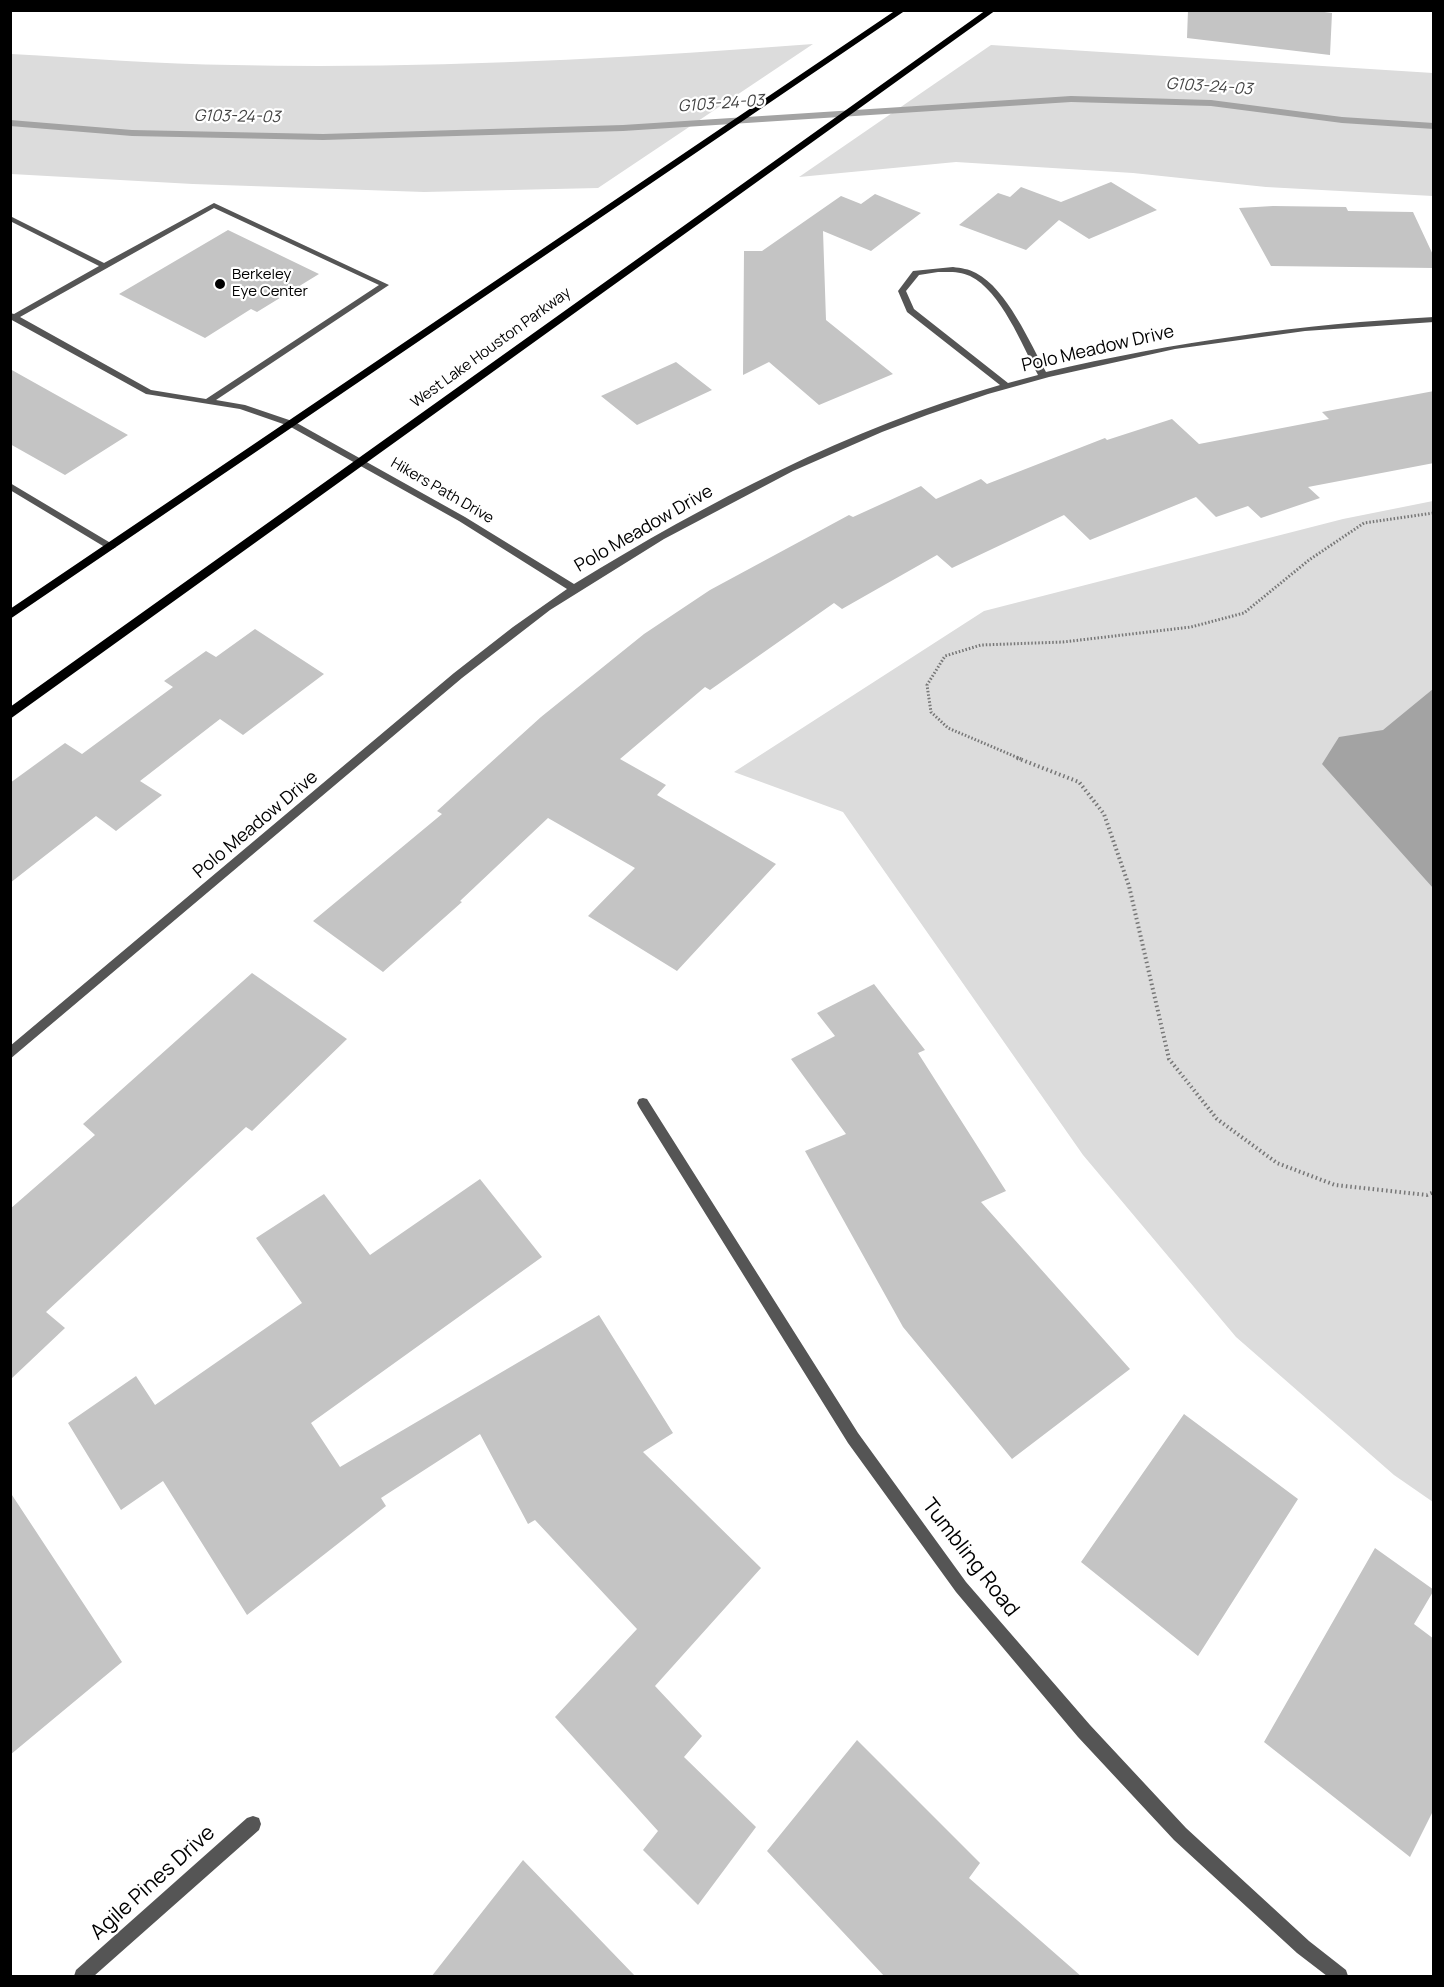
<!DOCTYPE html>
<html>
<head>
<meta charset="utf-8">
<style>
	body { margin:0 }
	#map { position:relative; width:1444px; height:1987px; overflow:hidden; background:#fff; font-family:Manrope,sans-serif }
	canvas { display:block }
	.frame { position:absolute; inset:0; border:12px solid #000; pointer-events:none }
</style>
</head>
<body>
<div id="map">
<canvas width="1444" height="1987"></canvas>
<div class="frame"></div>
</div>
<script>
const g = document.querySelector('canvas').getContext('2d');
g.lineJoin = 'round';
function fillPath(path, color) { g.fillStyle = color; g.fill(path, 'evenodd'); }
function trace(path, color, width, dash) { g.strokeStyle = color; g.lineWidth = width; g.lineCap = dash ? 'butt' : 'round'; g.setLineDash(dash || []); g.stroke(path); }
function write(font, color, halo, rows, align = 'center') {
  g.font = font + ' Manrope,sans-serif'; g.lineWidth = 4.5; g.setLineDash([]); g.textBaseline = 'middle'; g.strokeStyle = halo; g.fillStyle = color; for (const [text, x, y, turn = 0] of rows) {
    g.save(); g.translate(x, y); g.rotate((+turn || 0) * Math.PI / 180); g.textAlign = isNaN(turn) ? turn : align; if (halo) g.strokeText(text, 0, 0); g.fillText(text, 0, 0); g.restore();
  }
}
const green = new Path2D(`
	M813 44 598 188 424 192 193 184 11 174V54C84 58 159 64 233 65 426 69 620 59 813 44Z
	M991 45 1433 73V196L1266 187 1133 173 956 162 799 177Z
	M1433 501V1502L1394 1475 1236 1337 1083 1155 843 812 734 772 984 611 1343 519Z`);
const water = new Path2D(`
	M1433 689V888L1322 764 1339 737 1383 730Z`);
const stream = new Path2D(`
	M1071 96 1211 100 1342 117 1434 123V129L1342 123 1211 106 1071 102 623 131 323 140 132 136 10 126V120L132 130 323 134 623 125Z`);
const building = new Path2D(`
	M1188 10H1309L1332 13 1330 55 1187 38Z
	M1111 182 1157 210 1089 239 1059 220 1026 250 959 225 998 193 1010 197 1021 187 1061 202Z
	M875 194 921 213 871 251 823 231 826 320 893 374 819 405 769 362 743 375 744 251H762L841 196 861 204Z
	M1273 206 1346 207 1348 211 1413 212 1434 257V268L1271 266 1239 208Z
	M228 230 319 274 257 312 251 309 205 338 119 294Z
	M676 362 712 390 637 425 601 396Z
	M10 369 128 435 65 475 10 444Z
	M1434 391V463L1308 487 1320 498 1261 518 1248 506 1216 517 1196 497 1090 540 1064 515 952 568 937 555 842 609 834 603 710 690 705 687 620 759 666 785 657 795 776 864 677 971 588 916 635 868 548 818 460 901 462 902 383 972 313 921 442 814 437 811 541 717 644 634 710 590 849 515 853 517 921 486 936 499 981 479 987 484 1105 438 1107 440 1172 419 1199 444 1329 419 1322 412Z
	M255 629 324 674 243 735 220 719 140 781 162 795 116 831 96 816 10 883V783L65 743 82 754 173 687 164 681 206 651 216 657Z
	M252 973 347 1039 252 1131 246 1127 46 1312 65 1328 10 1380V1209L95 1135 83 1124Z
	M874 984 925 1050 918 1053 1006 1191 981 1202 1130 1369 1012 1459 903 1327 805 1151 846 1134 791 1059 835 1036 817 1013Z
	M480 1179 542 1257 311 1423 340 1467 599 1315 673 1433 643 1452 761 1568 655 1686 702 1736 684 1757 756 1827 698 1905 643 1850 658 1831 555 1717 637 1629 535 1520 528 1524 480 1434 381 1498 386 1506 247 1615 163 1481 121 1510 68 1423 136 1376 155 1405 302 1303 256 1238 324 1194 370 1255Z
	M1184 1414 1298 1499 1198 1656 1081 1562Z
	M10 1492 122 1662 10 1755Z
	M1375 1548 1434 1590 1414 1624 1434 1639V1809L1410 1857 1264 1742Z
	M857 1740 980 1863 969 1878 1082 1977H885L767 1851Z
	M523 1860 636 1977H431Z`);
const pathFar1 = new Path2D(`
	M1021 759 948 728 931 712 927 685 945 656 981 645 1063 642 1191 627 1244 613 1309 560 1364 523 1434 513`);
const path = new Path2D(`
	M1017 758 1079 782 1104 814 1129 886 1169 1059 1217 1119 1277 1163 1335 1185 1427 1195 1434 1192`);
const service = new Path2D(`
	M214 203 389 285 216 400 245 405 295 422V426H289L240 409 146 394 10 319V313L14 314 99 266 10 221V216L104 263ZM214 208 379 285 206 399 151 390 20 317Z
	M10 483 114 545 116 547 111 550 108 549 10 490Z`);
const minor = new Path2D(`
	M953 267C961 268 969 269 976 273 1007 289 1030 343 1046 372 1174 342 1302 324 1434 317V322L1305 331 1175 349 1049 377 988 394 927 415 882 432 793 471 664 539 550 610 462 678 10 1059V1046L454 673 513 627 567 589 459 521 289 426V422H295L465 517 574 584C708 502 849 428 1000 385L907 312 898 291 913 271ZM938 272C948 272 960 271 970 276 1001 291 1022 345 1038 375L1008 383 914 309 906 291 919 275Z
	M643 1098 647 1099 858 1433 966 1582 1090 1725 1186 1828 1309 1941 1346 1970 1348 1976H1327L1297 1953 1174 1840 1078 1737 956 1592 848 1443 639 1107 637 1103 639 1099Z
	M253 1816 259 1818 261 1824 259 1830 94 1976H74L76 1970 247 1818Z`);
const primary = new Path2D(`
	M896 10H906L10 619V609Z
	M986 10H996L10 719V707Z`);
const markers = [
	[220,284,6,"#000"]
];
const farPoinames = [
	["Berkeley",232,275],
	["Eye Center",232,292]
];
const farStreetnames = [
	["West Lake Houston Parkway",491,348,-36],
	["Hikers Path Drive",442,491,30]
];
const farWaternames = [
	["G103-24-03",1209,87,4],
	["G103-24-03",721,104,-4],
	["G103-24-03",237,117,1]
];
const streetNames = [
	["Polo Meadow Drive",1098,349,-13],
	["Polo Meadow Drive",644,529,-30],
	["Polo Meadow Drive",256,825,-40]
];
const nearStreetnames = [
	["Tumbling Road",970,1558,52],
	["Agile Pines Drive",153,1883,-42]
];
fillPath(green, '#dcdcdc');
fillPath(water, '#a3a3a3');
fillPath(stream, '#a3a3a3');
fillPath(building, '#c4c4c4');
trace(pathFar1, '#777', 3, [1.5, 2]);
trace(path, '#777', 4, [1.5, 3]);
fillPath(service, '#555');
fillPath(minor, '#555');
fillPath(primary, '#000');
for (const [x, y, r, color] of markers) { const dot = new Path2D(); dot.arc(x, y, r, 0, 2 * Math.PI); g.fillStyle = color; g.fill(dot); trace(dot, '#fff', 2); }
write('15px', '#000', '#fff', farPoinames, 'left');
write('15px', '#000', '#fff', farStreetnames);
write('italic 16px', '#444', '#fff', farWaternames);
write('18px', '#000', '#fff', streetNames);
write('21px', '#000', '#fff', nearStreetnames);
</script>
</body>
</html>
